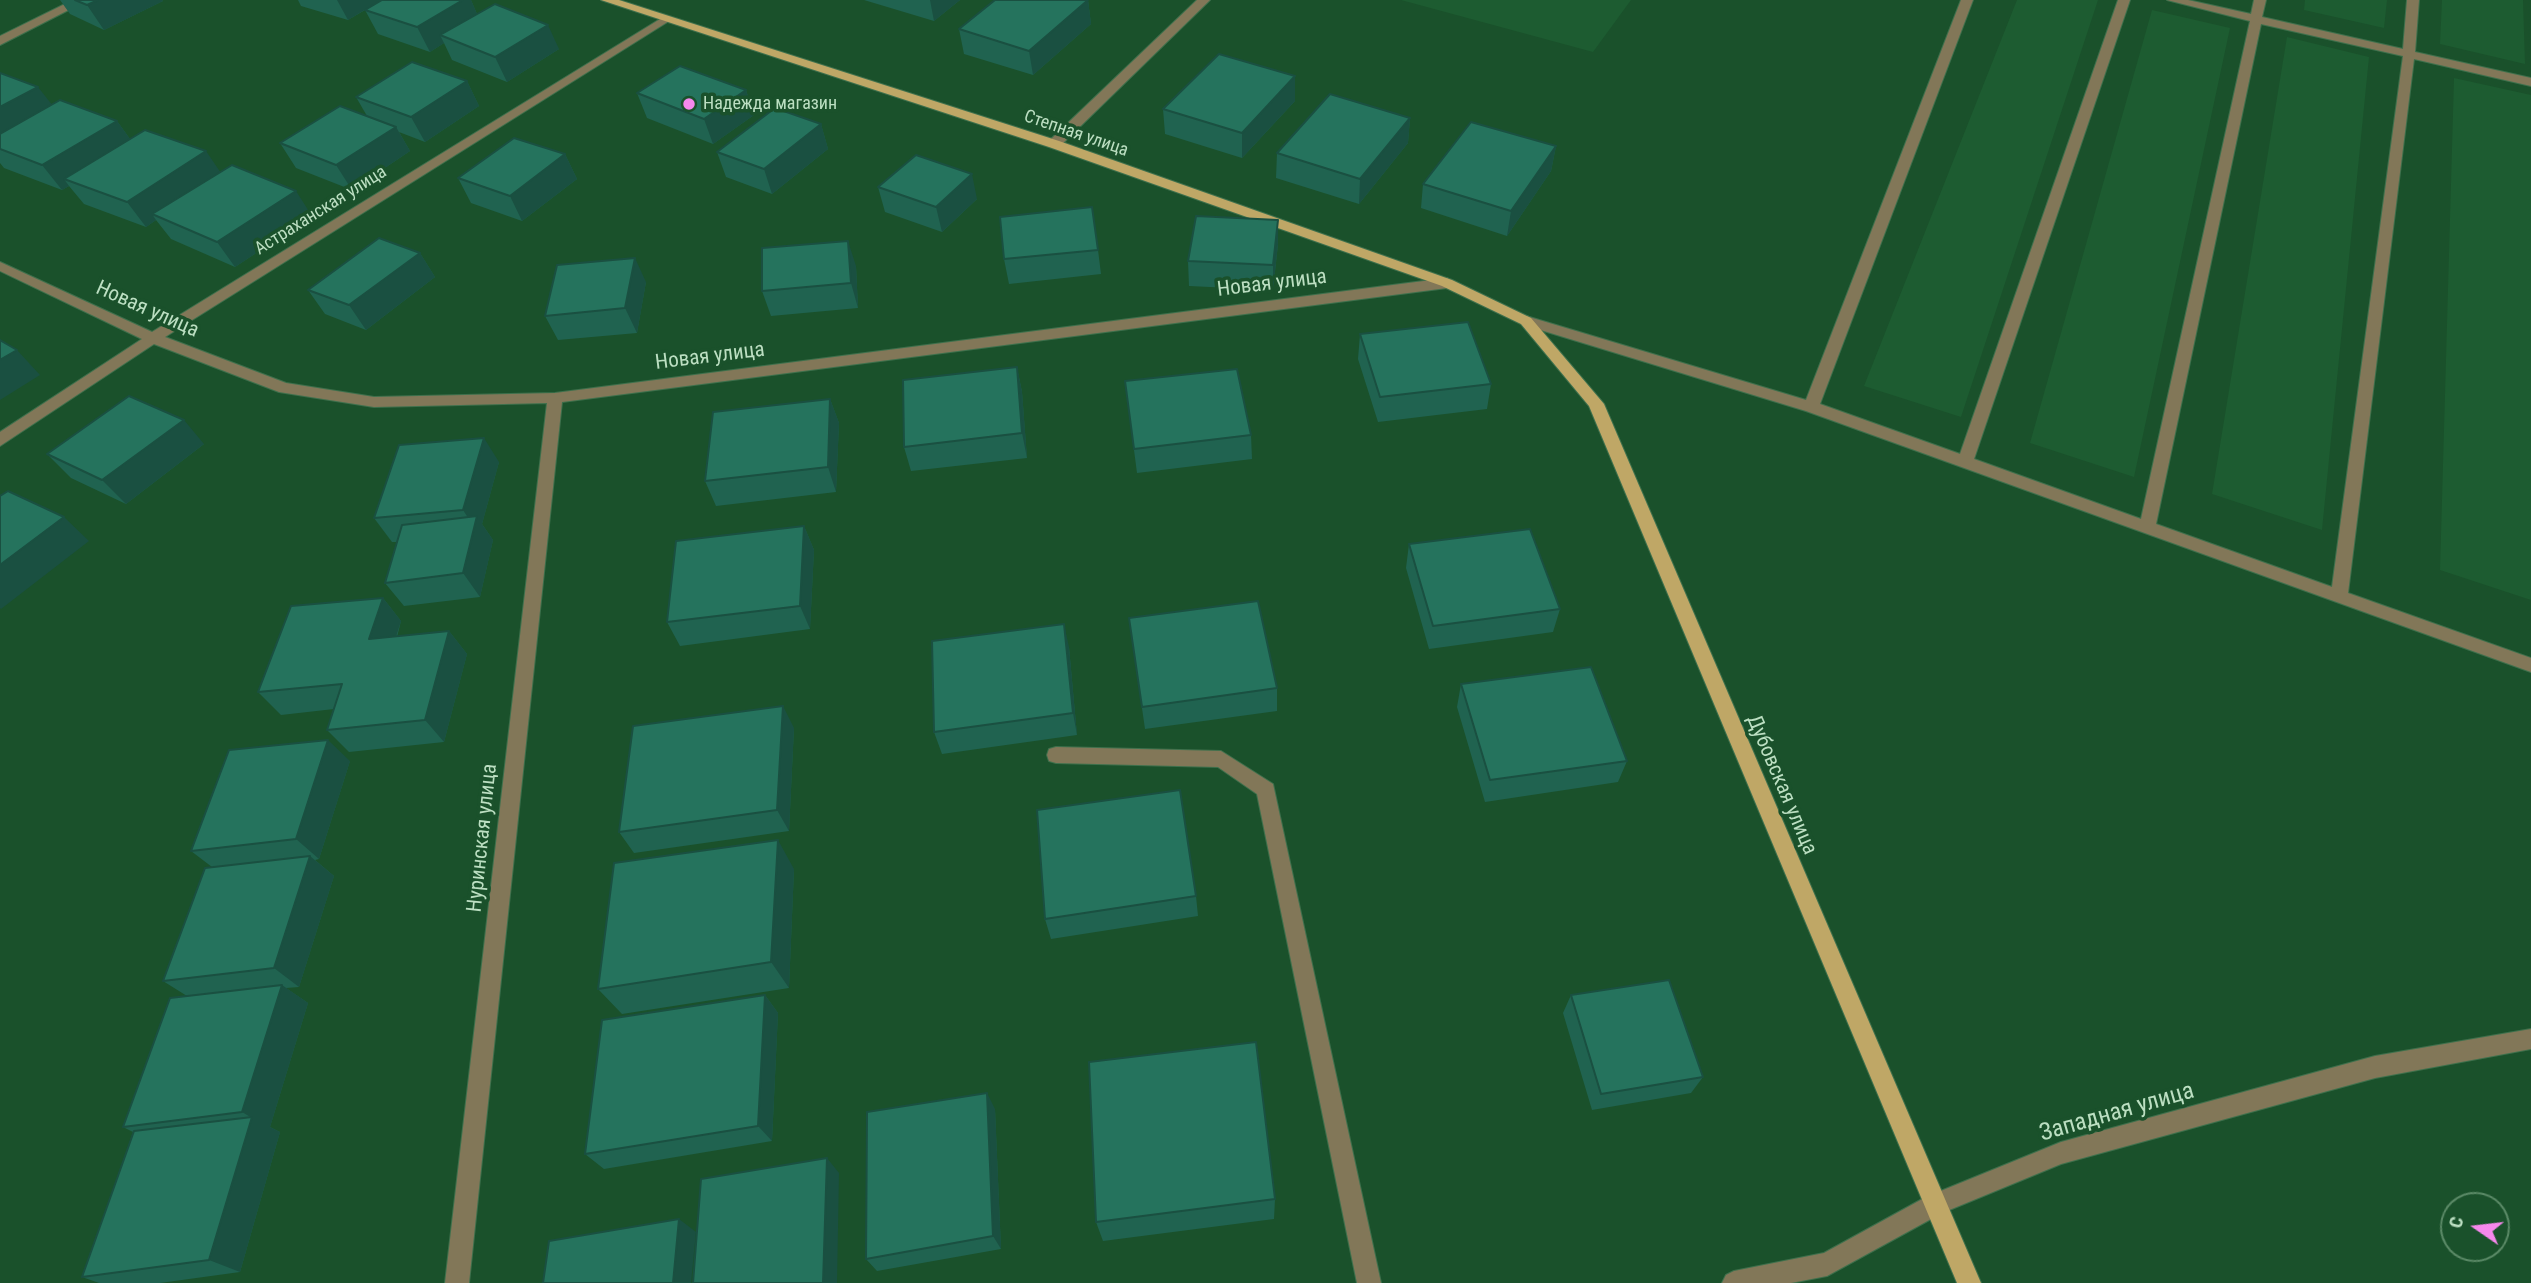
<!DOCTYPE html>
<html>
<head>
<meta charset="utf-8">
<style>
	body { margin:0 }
	#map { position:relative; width:2531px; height:1283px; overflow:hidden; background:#1a512b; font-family:"Roboto Condensed",sans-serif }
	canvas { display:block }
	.north { position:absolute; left:2440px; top:1192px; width:70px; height:70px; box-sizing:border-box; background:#1a512b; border:2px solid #5b8a67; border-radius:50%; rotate:284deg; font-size:19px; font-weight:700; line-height:28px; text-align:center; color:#bcdfc2 }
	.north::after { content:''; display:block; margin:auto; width:24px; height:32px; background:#f688ec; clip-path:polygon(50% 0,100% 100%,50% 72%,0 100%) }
</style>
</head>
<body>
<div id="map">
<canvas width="2531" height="1283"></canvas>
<div class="north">С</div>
</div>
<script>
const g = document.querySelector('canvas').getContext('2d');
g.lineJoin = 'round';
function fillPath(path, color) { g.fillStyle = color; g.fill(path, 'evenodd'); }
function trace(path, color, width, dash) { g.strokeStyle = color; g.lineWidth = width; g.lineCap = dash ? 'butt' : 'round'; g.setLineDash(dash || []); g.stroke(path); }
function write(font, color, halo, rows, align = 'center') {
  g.font = font + ' "Roboto Condensed",sans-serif'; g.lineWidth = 7; g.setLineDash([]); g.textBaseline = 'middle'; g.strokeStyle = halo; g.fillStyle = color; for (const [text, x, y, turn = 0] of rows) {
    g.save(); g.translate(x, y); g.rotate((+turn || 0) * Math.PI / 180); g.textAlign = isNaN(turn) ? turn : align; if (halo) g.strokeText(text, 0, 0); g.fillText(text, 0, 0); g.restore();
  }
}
const built = new Path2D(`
	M1401 0H1631L1593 52Z
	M2017 0H2098L1961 417 1864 386Z
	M2305 0H2387L2384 28 2304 10Z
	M2442 0H2523L2525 64 2440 44Z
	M2152 10 2230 28 2134 477 2030 443Z
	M2287 37 2369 57 2322 530 2212 494Z
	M2454 78 2531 95V600L2440 570Z`);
const minor = new Path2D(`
	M73 0H88L0 45V36Z
	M1197 0H1210L1059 147H1049V141Z
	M1961 0H1973L1820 404 1960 454 2118 0H2130L1974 459 2141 519 2250 21 2167 0H2188L2251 14 2254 0H2266L2262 17 2403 49 2407 0H2419L2415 52 2531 78V86L2414 59 2348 593 2531 658V672L1806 411 1521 324 1519 321 1526 316 1806 400ZM2261 24 2403 56 2332 587 2156 524Z
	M665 16 669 17V21L165 337 286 383 374 397 555 393 1447 278 1454 283 1447 288 562 402 469 1283H445L547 403 374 407 279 392 154 344 0 446V432L142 339 0 271V262L152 332Z
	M1056 747 1221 751 1273 784 1381 1283H1357L1257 794 1218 767 1056 763 1049 761 1047 755 1049 749Z
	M2531 1029V1049L2375 1078 2061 1164 1942 1213 1827 1276 1791 1283H1722L1726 1275 1734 1271 1824 1253 1926 1197 2061 1142 2375 1056Z`);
const major = new Path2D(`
	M601 0H619L1059 141 1452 280 1531 318 1604 404 1981 1283H1957L1589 406 1521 324 1442 286 1049 147Z`);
const wall = new Path2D(`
	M60 0H162L163 1 104 30 70 14Z
	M298 0H471L477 14 559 49 507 82 452 60 444 43 430 52 378 34 365 10 348 20 301 6Z
	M864 0H960L934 21Z
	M1088 0 1091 24 1033 75 964 54 959 29Z
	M0 73 52 105 117 121 130 139 221 172 312 216 235 267 171 239 156 220 146 227 84 204 69 186 62 190 4 168 0 163Z
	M467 81 479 106 425 142 399 132 410 151 352 190 296 168 280 143 367 116 356 97Z
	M746 90 754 115 713 144 647 118 637 93Z
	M1295 101 1242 158 1165 134 1163 109Z
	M1410 118 1408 143 1359 204 1276 178 1277 153Z
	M821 124 828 149 772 194 726 177 717 152Z
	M1556 146 1551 171 1507 236 1421 208 1423 184Z
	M565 154 577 179 522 221 471 203 458 178Z
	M878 187 977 199 942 232 885 212Z
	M1278 244 1273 290 1189 286 1188 261Z
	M1098 250 1101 274 1009 284 1004 259Z
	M420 253 435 277 366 330 325 314 308 290Z
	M856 266 858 308 771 316 762 291Z
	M646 282 637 333 558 340 545 316Z
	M1360 334 1491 384 1487 409 1378 422 1358 359Z
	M1017 367 1022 392 1027 458 911 471 904 447Z
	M1125 381 1251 435 1252 459 1137 473Z
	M830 399 839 423 836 492 716 506 705 481Z
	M204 444 126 504 71 478 47 454Z
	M499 462 482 524 493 540 480 597 404 606 385 583 397 542H392L374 518Z
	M804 526 814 550 810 629 680 646 667 622Z
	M1409 544 1560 609 1553 632 1429 649 1406 568Z
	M383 598 401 621 397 637 449 631 467 654 444 742 349 752 327 730 334 709 281 715 258 692Z
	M1129 618 1277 688V711L1145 729Z
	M1069 647 1077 735 942 754 934 732Z
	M1461 684 1627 761 1618 782 1485 802 1457 707Z
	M794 728 789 831 634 853 619 832Z
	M350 761 319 859 315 860 334 876 299 987 286 988 308 1003 270 1127 280 1132 240 1272 160 1283H99L82 1277 133 1132 123 1127 187 996 163 981 212 867 191 851Z
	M794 869 789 988 622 1014 598 989Z
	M1196 896 1198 916 1051 939 1045 919Z
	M765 995 778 1013 772 1141 604 1169 585 1154Z
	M1571 995 1703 1077 1691 1093 1592 1110 1563 1013Z
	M995 1109 1001 1249 877 1271 866 1259Z
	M1275 1199 1274 1219 1103 1241 1096 1222Z`);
const shadedWall = new Path2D(`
	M98 0H162L163 1 104 30 87 5Z
	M337 0H381L348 20Z
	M463 0H471L480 21 440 35 444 43 430 52 417 27Z
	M930 0H960L934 21Z
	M1088 0 1091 24 1033 75 1029 51Z
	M548 25 559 49 507 82 495 57Z
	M1295 76V101L1242 158V133Z
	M467 81 479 106 425 142 411 117Z
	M38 87 57 111 0 143V107Z
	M746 90 754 115 713 144 704 119Z
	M1410 118 1408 143 1359 204 1360 179Z
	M117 121 135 146 64 179 69 186 62 190 42 165Z
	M821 124 828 149 772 194 764 169Z
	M396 127 410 151 352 190 336 165Z
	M1556 146 1551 171 1507 236 1511 211Z
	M206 151 223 176 152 214 156 220 146 227 127 202Z
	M565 154 577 179 522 221 510 196Z
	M972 174 977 199 942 232 936 207Z
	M296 191 312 216 235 267 217 242Z
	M1278 220V244L1273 290V265Z
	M848 241 856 266 858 308 851 283Z
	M420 253 435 277 366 330 349 305Z
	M635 258 646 282 637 333 625 308Z
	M17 350 40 375 0 400V360Z
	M1017 367 1022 392 1027 458 1022 433Z
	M830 399 839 423 836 492 828 467Z
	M184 420 204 444 126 504 102 480Z
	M484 438 499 462 482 524 493 540 480 597 463 573 474 527 463 510Z
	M64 517 89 541 1 609 0 608V565Z
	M804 526 814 550 810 629 800 606Z
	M383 598 401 621 388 662 369 639Z
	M1064 624 1069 647 1077 735 1073 713Z
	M449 631 467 654 444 742 425 720Z
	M783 706 794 728 789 831 777 810Z
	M328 740 350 761 319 859 296 839Z
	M778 840 794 869 789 988 771 962Z
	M310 856 334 876 299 987 274 968Z
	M282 985 308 1003 270 1127 280 1132 240 1272 209 1260 252 1118 242 1112Z
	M765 995 778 1013 772 1141 758 1126Z
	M987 1093 995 1109 1001 1249 993 1236Z
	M827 1158 839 1173 837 1283H823Z
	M679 1219 696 1232 691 1283H673Z`);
const building = new Path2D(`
	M75 0H98L87 5Z
	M382 0H463L417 27 365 10Z
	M995 0H1088L1029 51 959 29Z
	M495 4 548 25 495 57 440 35Z
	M1219 54 1295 76 1242 133 1163 109Z
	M412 62 467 81 411 117 356 97Z
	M680 66 746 90 704 119 637 93Z
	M0 73 38 87 0 107Z
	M1330 94 1410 118 1360 179 1277 153Z
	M60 100 117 121 42 165 0 149V134Z
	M340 106 396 127 336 165 280 143Z
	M775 108 821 124 764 169 717 152Z
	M1471 122 1556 146 1511 211 1423 184Z
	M145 130 206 151 127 202 64 179Z
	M514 138 565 154 510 196 458 178Z
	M916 155 972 174 936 207 878 187Z
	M232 165 296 191 217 242 152 214Z
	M1092 207 1098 250 1004 259 1000 217Z
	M1196 216 1278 220 1273 265 1188 261Z
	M379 238 420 253 349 305 308 290Z
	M848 241 851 283 762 291V248Z
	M635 258 625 308 545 316 557 265Z
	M1468 322 1491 384 1380 397 1360 334Z
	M0 340 17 350 0 360Z
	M1017 367 1022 433 904 447 903 380Z
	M1237 369 1251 435 1134 449 1125 381Z
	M129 396 184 420 102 480 47 454Z
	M830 399 828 467 705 481 713 412Z
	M484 438 463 510 374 518 399 445Z
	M8 491 64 517 0 565V496Z
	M477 516 463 573 385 583 402 525Z
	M804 526 800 606 667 622 676 541Z
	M1530 529 1560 609 1433 626 1409 544Z
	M383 598 369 639 449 631 425 720 327 730 342 684 258 692 291 606Z
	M1258 601 1277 688 1142 707 1129 618Z
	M1064 624 1073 713 934 732 932 641Z
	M1591 667 1627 761 1490 780 1461 684Z
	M783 706 777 810 619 832 633 726Z
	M328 740 296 839 191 851 229 750Z
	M1180 790 1196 896 1045 919 1037 810Z
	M778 840 771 962 598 989 614 863Z
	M310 856 274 968 163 981 205 868Z
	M1669 980 1703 1077 1601 1094 1571 995Z
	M282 985 242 1112 123 1127 170 998Z
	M765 995 758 1126 585 1154 602 1020Z
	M1256 1042 1275 1199 1096 1222 1089 1062Z
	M987 1093 993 1236 866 1259 867 1112Z
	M252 1117 209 1260 82 1277 134 1131Z
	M827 1158 823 1283H693L701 1179Z
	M679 1219 673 1283H543L549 1241Z`);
const markers = [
	[689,104,7,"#f688ec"]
];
const farPoinames = [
	["Надежда магазин",703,104]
];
const farStreetnames = [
	["Степная улица",1076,134,19],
	["Астраханская улица",321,211,-32]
];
const streetNames = [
	["Новая улица",1272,284,-7],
	["Новая улица",147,310,24],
	["Новая улица",710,357,-7],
	["Дубовская улица",1781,785,67],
	["Нуринская улица",483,838,-84]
];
const nearStreetnames = [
	["Западная улица",2117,1113,-16]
];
fillPath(built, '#1d5c31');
trace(minor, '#3e704c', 2);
trace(major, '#3e704c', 2);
fillPath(minor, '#827758');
fillPath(major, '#bfa766');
fillPath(wall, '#206350');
fillPath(shadedWall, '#1a5041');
fillPath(building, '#25735d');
trace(building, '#1a5041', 2);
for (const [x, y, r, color] of markers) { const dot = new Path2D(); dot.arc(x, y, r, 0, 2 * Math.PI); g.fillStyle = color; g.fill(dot); trace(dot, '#1a512b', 2.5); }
write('18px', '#bcdfc2', '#1a512b', farPoinames, 'left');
write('18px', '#bcdfc2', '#1a512b', farStreetnames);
write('21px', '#bcdfc2', '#1a512b', streetNames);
write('24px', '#bcdfc2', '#1a512b', nearStreetnames);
</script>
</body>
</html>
